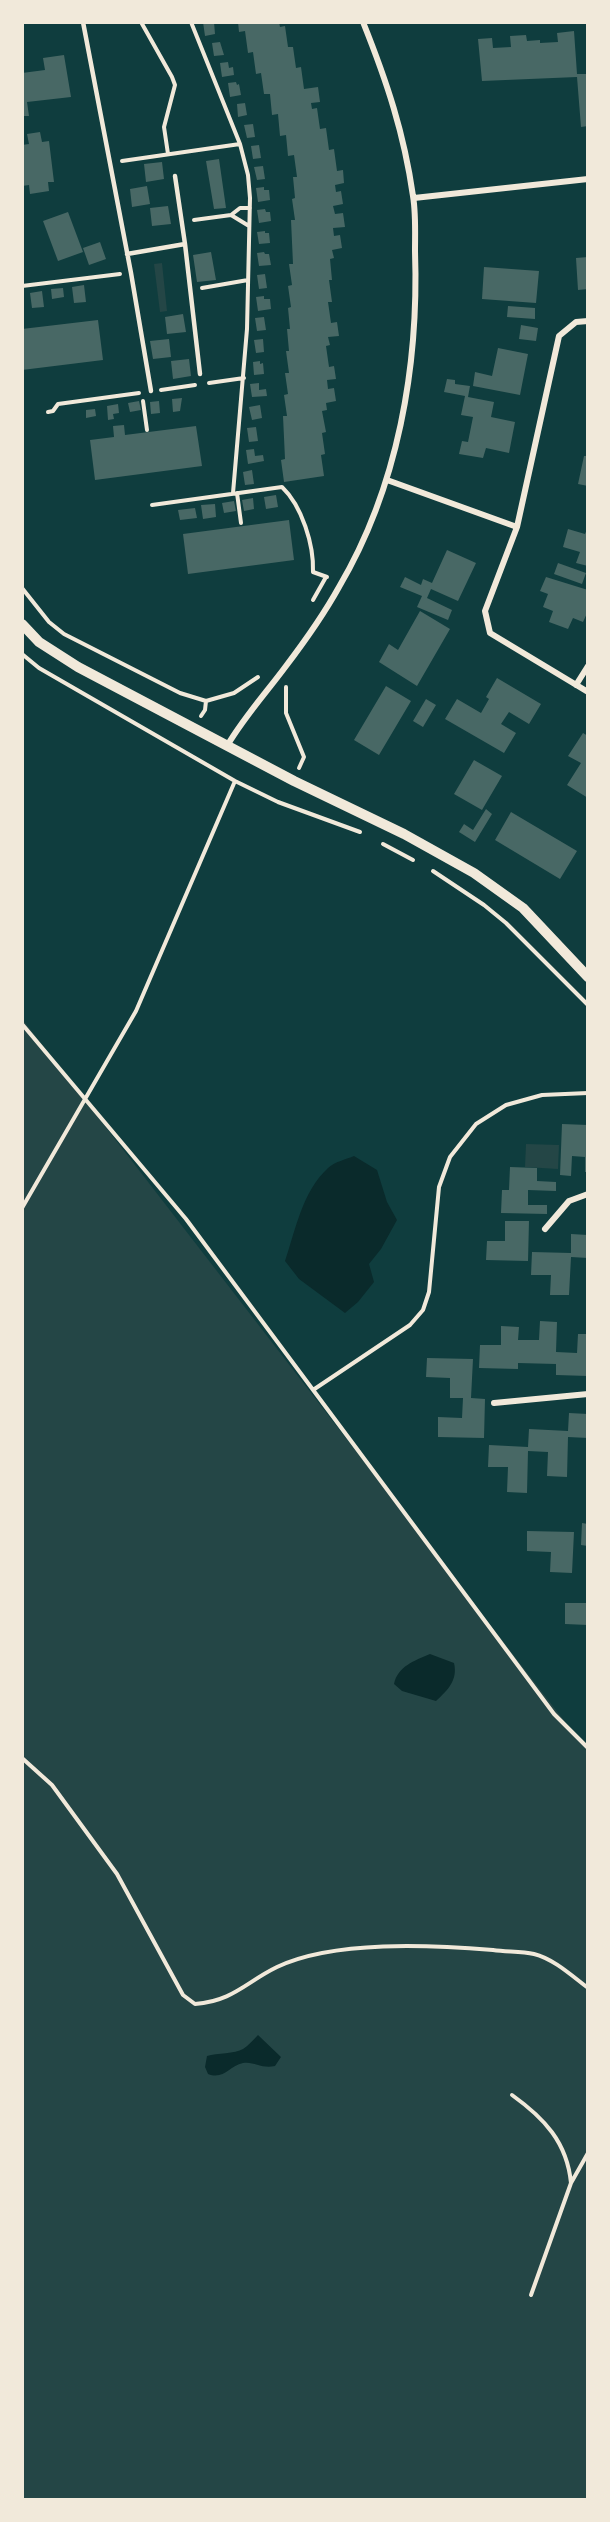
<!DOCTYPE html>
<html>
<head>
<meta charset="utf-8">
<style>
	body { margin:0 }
	#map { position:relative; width:610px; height:2522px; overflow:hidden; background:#0f3d3e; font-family:Signika,sans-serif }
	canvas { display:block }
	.frame { position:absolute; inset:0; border:24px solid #f1e9da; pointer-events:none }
</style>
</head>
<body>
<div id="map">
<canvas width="610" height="2522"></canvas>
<div class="frame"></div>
</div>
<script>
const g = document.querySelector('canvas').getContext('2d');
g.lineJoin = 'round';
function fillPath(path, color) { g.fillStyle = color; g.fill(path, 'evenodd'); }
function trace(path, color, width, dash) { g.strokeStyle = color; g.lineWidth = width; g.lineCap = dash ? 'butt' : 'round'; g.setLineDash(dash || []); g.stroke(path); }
const green = new Path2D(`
	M162 263 167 311 160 312 154 264Z
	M23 1020 576 1736 587 1745V2499H23Z
	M526 1144 559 1145 558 1169 525 1167Z`);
const water = new Path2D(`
	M354 1156 377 1170 387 1202 397 1220 381 1249 369 1264 374 1282 358 1302 345 1313 299 1279 285 1261C296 1229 302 1192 328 1168 334 1162 347 1159 354 1156Z
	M430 1654 454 1663C458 1680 448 1690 436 1701L402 1691 394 1684C398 1666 414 1661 430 1654Z
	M258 2035 281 2057 275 2066C261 2069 254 2061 243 2063 229 2066 224 2080 208 2074L205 2067 207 2056C217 2053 235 2054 243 2049 248 2046 253 2040 258 2035Z`);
const building = new Path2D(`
	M203 22H214L215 34 205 36Z
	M238 22H279L280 27 285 26 288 47H293L296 68 301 67 304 89 318 87 320 102 311 103 312 109 317 108 320 129 326 128 329 150 334 149 337 171 343 170 344 183 335 185 336 192 341 191 343 204 333 206 335 214 343 213 345 227 333 228 334 236 340 235 342 248 332 250 334 258 330 259 332 280H329L332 302H328L331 323 337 322 339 336 328 337 330 345 326 346 329 367 334 366 336 379 327 380 328 389 334 388 336 401 326 403 327 410 322 411 326 432 322 433 325 454 321 455 324 476 284 482 281 460 285 459 283 416H287L284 395 288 394 285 373H289L286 351H289L287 329H290L288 308 291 307 288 286 292 285 289 264H293L291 220H295L292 199 295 198 293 177H297L294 155 288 156 286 135 280 136 278 114 272 115 270 94H264L261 73 256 74 253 52 248 53 245 31 239 32Z
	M574 31 577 74H588V126L581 127 577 77 482 81 478 39 492 38 493 48 511 47 510 36 526 35 527 41 540 40V43L558 42 557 33Z
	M220 42 224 55 214 56 212 43Z
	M64 55 71 97 27 102 29 116H22V73L45 70 43 58Z
	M228 62 229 68 233 67 234 75 222 77 220 63Z
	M236 82 237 85 239 84 241 95 230 97 228 83Z
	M245 103 247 115 238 117 237 104Z
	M253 124 255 137 247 138 244 125Z
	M40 132 42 142 49 141 54 182H48L49 191 30 194 29 185 22 186V145L29 144 27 134Z
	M259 145 261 158 253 159 251 146Z
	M219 159 226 208 214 209 206 161Z
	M162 162 164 179 146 182 144 164Z
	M263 166 265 179 257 180 254 167Z
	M147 186 150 204 132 207 130 189Z
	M264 187V190H269L270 200 258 202 256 188Z
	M168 206 171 224 152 226 150 208Z
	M265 209 266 212H270L271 221 259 223 257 210Z
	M68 212 83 252 58 261 43 221Z
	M265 231V233H269L270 243 259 244 257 232Z
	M100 242 106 259 89 265 83 248Z
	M211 252 216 280 197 282 193 255Z
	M264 252 265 254H269L271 265 259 266 257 253Z
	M588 257V289L578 290 576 258Z
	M484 267 539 271 536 303 482 299Z
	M265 274 267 288 259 289 257 275Z
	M84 285 86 302 74 303 72 287Z
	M63 288 64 297 52 299 51 289Z
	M42 291 44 307 32 308 30 293Z
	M264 296V299H270L271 309 258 311 256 297Z
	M508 306 535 308V319L507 317Z
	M183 314 186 332 167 334 165 317Z
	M264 317 266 330 257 331 255 318Z
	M98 320 103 360 22 370V329Z
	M521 325 538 328 536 341 519 339Z
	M169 339 171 357 153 359 150 341Z
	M263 339 264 352 256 353 254 340Z
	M498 348 528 354 520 395 473 386 475 372 492 376Z
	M189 359 191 376 173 379 171 361Z
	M260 361V364L263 363 264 374 254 375 253 362Z
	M447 379 455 380V384L470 386 468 397 494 402 491 417 515 422 509 453 486 448 483 458 459 454 462 441 468 442 473 417 461 415 465 396 444 392Z
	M259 383V390L266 389 267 396 252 397 250 384Z
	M182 398 180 411 173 412 172 399Z
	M139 401 141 410 130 412 128 403Z
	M159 401 160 413 151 414 150 402Z
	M118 404 119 413 113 414 114 419 108 420 107 406Z
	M260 405 262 418 252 420 249 407Z
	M95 409 96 416 86 418V410Z
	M124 425 125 435 196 426 202 466 95 480 90 440 114 437 113 426Z
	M256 427 258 441 249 442 247 428Z
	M254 449 255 456 263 455 264 461 248 464 246 450Z
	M584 456H588V486L578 484Z
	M252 470 254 484 245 485 243 472Z
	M276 495 278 507 266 509 264 497Z
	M253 498 254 509 244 511 242 500Z
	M234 501 236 511 224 513 222 503Z
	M215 504 216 517 203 519 201 505Z
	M195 508 197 518 180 520 178 510Z
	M289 520 294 560 188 574 183 534Z
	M588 527V566L576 563 580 552 563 547 568 529 585 534Z
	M447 550 476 563 458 601 431 589 427 598 452 610 448 620 417 607 422 596 400 587 405 577 421 585 423 579 432 583Z
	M558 563 586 573 582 584 554 574Z
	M546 577 588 590V611L583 622 573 618 568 629 549 622 553 611 543 607 548 594 540 591Z
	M420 611 450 629 417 686 379 662 389 644 398 650Z
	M497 678 541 704 529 724 509 712 501 724 516 733 504 753 445 719 457 699 481 713 489 699 486 697Z
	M386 686 411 701 379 755 354 740Z
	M426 699 436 705 423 727 413 721Z
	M583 733 588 736V798L567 785 581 763 568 756Z
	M474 760 502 776 482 810 454 794Z
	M486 809 492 814 475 842 459 832 464 824 473 830Z
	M511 812 577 851 560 879 495 840Z
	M562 1124 588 1125V1172H585V1157L572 1156 571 1176 560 1175Z
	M510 1167 537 1168V1181L556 1182V1191L528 1190V1205H547V1214L501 1213 502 1190H509Z
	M505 1221H529L528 1261 486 1260 487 1241H505Z
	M571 1234 588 1235V1258L571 1257 569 1295H550L551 1275H531L532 1252 571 1253Z
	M540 1321 557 1322 556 1352 577 1353 578 1334H588V1376L556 1375V1364L518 1363V1369L479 1368 480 1345H501V1326L519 1327 518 1340H539Z
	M427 1358 473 1359 471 1398 485 1399 484 1438 438 1437V1417L462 1418 463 1398H450V1378L426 1377Z
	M569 1413 588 1414V1438L568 1437 567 1477 547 1476 548 1452 528 1451 527 1493 507 1492 508 1467H488L489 1445 528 1447 529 1429 568 1431Z
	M582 1523 588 1524V1546L581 1545Z
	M527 1531 574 1532 572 1573 550 1572 551 1552 527 1551Z
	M565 1603H588V1625L565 1624Z`);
const path = new Path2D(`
	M141 22 172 77 175 85 164 127 168 154
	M191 22 240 144 248 175 250 198 247 329 233 493
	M122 161 240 144
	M231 215 240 208H250
	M194 220 231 215 249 226
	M22 286 120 274
	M202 288 248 280
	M209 383 244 378
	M161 390 195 385
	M143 401 147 430
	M48 412 53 411 58 404 139 393
	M237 493 241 523
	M152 505 282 487C302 506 314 545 313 572L327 577
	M22 588 49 622 64 634 180 693 206 701 234 693 258 677
	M313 600 326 577
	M22 654 39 668 235 781 278 802 360 832
	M286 687V713L304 757 299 768
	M201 716 205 710 206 701
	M383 844 413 860
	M433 871 484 905 506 923 588 1005
	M22 1024 186 1219 554 1714 588 1748
	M22 1208 136 1011 235 781
	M313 1390 410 1325 423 1310 429 1292 439 1187 450 1157 476 1124 506 1105 542 1095 588 1093
	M22 1758 52 1785 117 1874 183 1995 195 2004C233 2001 246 1982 277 1967 334 1940 431 1945 493 1950 507 1952 521 1951 534 1954 554 1959 572 1976 588 1988
	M512 2095C544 2118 567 2142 571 2183
	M531 2295 571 2183 588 2153`);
const service = new Path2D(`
	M83 22 131 273 151 391
	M185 244 200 374
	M127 254 185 244 175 176`);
const minor = new Path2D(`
	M414 198 588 179
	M387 480 517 527 559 336 576 322 588 321
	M517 527 485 611 490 633 588 692
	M576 685 588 666
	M227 746C244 717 266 693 286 666 305 641 324 614 339 587 398 487 419 366 415 251 415 233 416 214 413 196 404 133 387 82 363 22
	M545 1229 569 1201 588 1194
	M494 1403 588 1394`);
const tertiary = new Path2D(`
	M22 624 39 642 78 667 294 781 404 834 474 873 523 908 588 977`);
fillPath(green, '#244646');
fillPath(water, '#0a2a2b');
fillPath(building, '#486865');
trace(path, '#f1e9da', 4);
trace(service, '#f1e9da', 4.5);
trace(minor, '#f1e9da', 6);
trace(tertiary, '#f1e9da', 10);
</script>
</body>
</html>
